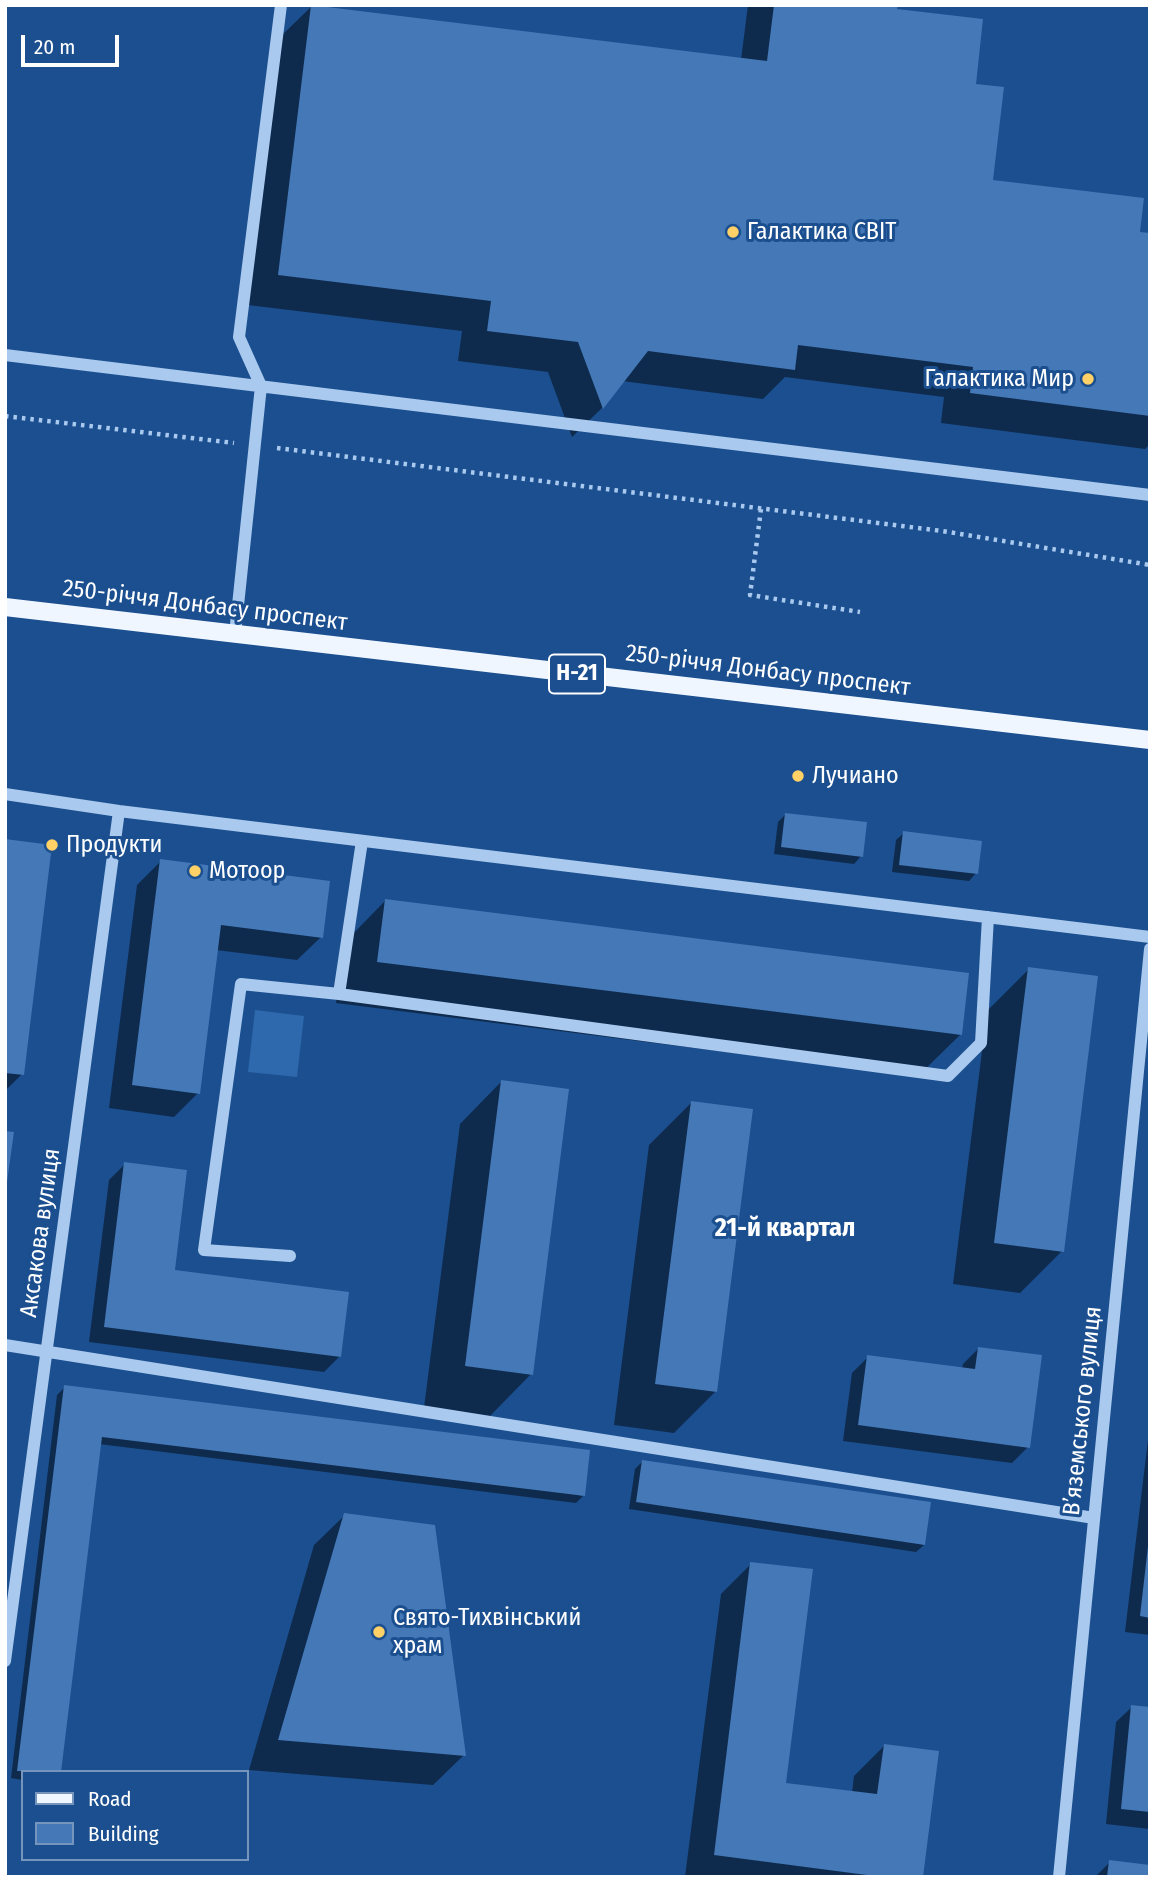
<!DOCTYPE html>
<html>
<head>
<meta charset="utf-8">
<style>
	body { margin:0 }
	#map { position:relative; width:1155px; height:1882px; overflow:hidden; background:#1b4f8f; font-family:"Fira Sans Condensed",sans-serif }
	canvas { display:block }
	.frame { position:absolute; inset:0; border:7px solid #fff; pointer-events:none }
	.legend { position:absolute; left:21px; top:1770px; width:228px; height:91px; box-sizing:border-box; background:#1b4f8f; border:2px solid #7695bc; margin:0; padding:9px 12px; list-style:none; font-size:21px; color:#fff }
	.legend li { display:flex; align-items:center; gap:14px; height:35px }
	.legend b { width:35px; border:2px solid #7695bc }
	.scale { position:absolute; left:21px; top:35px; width:98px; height:32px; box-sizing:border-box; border:4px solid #fff; border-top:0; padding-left:9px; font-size:21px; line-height:24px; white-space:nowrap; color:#fff; -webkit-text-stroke:5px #1b4f8f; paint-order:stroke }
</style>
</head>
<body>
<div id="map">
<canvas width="1155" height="1882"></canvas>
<div class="frame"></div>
<ul class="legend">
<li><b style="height:9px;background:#f0f6ff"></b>Road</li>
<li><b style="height:19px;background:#4478b7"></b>Building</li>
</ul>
<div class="scale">20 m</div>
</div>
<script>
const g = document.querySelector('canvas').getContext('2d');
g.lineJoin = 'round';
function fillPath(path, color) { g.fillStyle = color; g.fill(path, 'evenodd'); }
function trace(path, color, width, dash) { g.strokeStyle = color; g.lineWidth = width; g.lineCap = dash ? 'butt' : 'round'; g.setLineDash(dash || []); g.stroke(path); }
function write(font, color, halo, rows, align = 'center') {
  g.font = font + ' "Fira Sans Condensed",sans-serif'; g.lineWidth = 6; g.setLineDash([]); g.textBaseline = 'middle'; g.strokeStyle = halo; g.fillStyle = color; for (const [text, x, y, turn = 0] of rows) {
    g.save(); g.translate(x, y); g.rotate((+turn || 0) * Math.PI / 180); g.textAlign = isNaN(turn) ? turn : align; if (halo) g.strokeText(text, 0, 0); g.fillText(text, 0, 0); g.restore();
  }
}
const green = new Path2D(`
	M255 1010 304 1016 297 1077 248 1072Z`);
const shadow = new Path2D(`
	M748 5H896L895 10 974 85 991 181 1138 233 1150 235V444L1145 449 941 423 944 397 785 377 763 399 622 381 602 408 572 437 548 372 458 361 462 331 248 305 281 36 312 6 741 60Z
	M786 814 861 856 854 864 774 854 778 822Z
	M904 833 976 873 969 881 892 872 896 840Z
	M5 841 22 1074 5 1091Z
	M161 861 321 937 297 960 216 950 198 1093 174 1117 109 1108 137 885Z
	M385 901 960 1035 918 1076 336 1003 344 943Z
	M1029 969 1062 1251 1020 1293 953 1284 987 1011Z
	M501 1082 531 1374 490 1416 424 1408 460 1124Z
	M691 1103 716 1391 674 1433 614 1425 649 1145Z
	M125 1164 173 1271 340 1356 324 1372 89 1342 109 1180Z
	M979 1348 1028 1447 1012 1463 843 1441 852 1373 868 1357 962 1369 963 1364Z
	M65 1387 583 1496 576 1503 99 1444 59 1772H23V1780L11 1778 57 1395Z
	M1150 1423V1635L1125 1632Z
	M643 1461 924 1545 916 1552 629 1509 635 1469Z
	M345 1515 464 1755 433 1785 249 1770 314 1545Z
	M751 1564 784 1784 852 1793 854 1776 884 1746 922 1877H685L721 1594Z
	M1132 1707 1150 1708V1829L1106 1824 1116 1722Z
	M1110 1862 1150 1877H1095Z`);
const building = new Path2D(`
	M311 5 767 61 774 5H898L897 9 983 19 976 84 1004 87 993 180 1144 198 1140 232 1150 233V416L970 393 973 367 798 345 795 370 648 351 603 409 578 342 487 331 491 301 278 275Z
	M785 813 867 822 863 857 781 847Z
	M903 831 982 841 978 874 899 865Z
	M5 839 52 845 24 1075 5 1073Z
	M160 859 330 881 323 938 221 925 200 1094 132 1085Z
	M385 899 969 973 962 1035 377 962Z
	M1028 967 1098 976 1064 1252 994 1243Z
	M501 1080 569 1089 533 1375 465 1366Z
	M691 1101 753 1109 717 1392 655 1384Z
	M5 1131 14 1132 7 1182 5 1181Z
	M124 1162 187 1170 175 1270 349 1292 341 1357 104 1327Z
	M978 1347 1042 1355 1030 1448 858 1425 867 1355 975 1369Z
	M64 1385 590 1450 585 1496 102 1437 61 1772 17 1771Z
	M642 1460 931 1502 925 1545 636 1502Z
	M344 1513 435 1525 466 1756 278 1740Z
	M1148 1546H1150V1618L1140 1616Z
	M750 1562 813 1569 786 1783 877 1794 884 1744 939 1751 923 1877H882L714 1855Z
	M1131 1705 1150 1707V1812L1121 1809Z
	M1109 1860 1150 1865V1877H1107Z`);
const path = new Path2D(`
	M5 416 234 443
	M277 448 942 531 1150 565
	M761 509 750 595 860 612`);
const minor = new Path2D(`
	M5 355 1150 495
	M235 634 261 386 239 337 281 5
	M5 794 119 811 1150 937
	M362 841 339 994 948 1076 981 1043 988 917
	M290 1256 204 1250 241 984 339 994
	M5 1345 1094 1518
	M5 1661 119 811
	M1059 1877 1150 949`);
const major = new Path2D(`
	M5 607 1150 740`);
const markers = [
	[733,232,7,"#ffd166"],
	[1088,379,7,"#ffd166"],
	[798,776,7,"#ffd166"],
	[52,845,7,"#ffd166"],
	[195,871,7,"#ffd166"],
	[379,1632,7,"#ffd166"]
];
const shields = [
	[577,674,56]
];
const shieldNames = [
	["Н-21",577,674]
];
const poiNames = [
	["Галактика СВІТ",747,232],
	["Галактика Мир",1074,379,"right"],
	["Лучиано",812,776],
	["Продукти",66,845],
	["Мотоор",209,871],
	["Свято-Тихвінський",393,1618],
	["храм",393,1646]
];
const streetNames = [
	["250-річчя Донбасу проспект",205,606,7],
	["250-річчя Донбасу проспект",768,671,7],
	["Аксакова вулиця",41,1233,-82],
	["В’яземського вулиця",1083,1411,-84]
];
const neighbourhoodNames = [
	["21-й квартал",785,1229]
];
fillPath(green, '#2e69ad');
fillPath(shadow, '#0007');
fillPath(building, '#4478b7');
trace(path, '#a9c9ee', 4.5, [3.5, 5]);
trace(minor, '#a9c9ee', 12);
trace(major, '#f0f6ff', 18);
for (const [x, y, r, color] of markers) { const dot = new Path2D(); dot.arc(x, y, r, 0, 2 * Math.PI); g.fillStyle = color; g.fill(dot); trace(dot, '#1b4f8f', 2.5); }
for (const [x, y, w] of shields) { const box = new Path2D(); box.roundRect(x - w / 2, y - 19.5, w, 39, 5); g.fillStyle = '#1b4f8f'; g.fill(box); trace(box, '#fff', 2); }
write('bold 23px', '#fff', null, shieldNames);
write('24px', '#fff', '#1b4f8f', poiNames, 'left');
write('24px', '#fff', '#1b4f8f', streetNames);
write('bold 26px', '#fff', '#1b4f8f', neighbourhoodNames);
</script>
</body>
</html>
